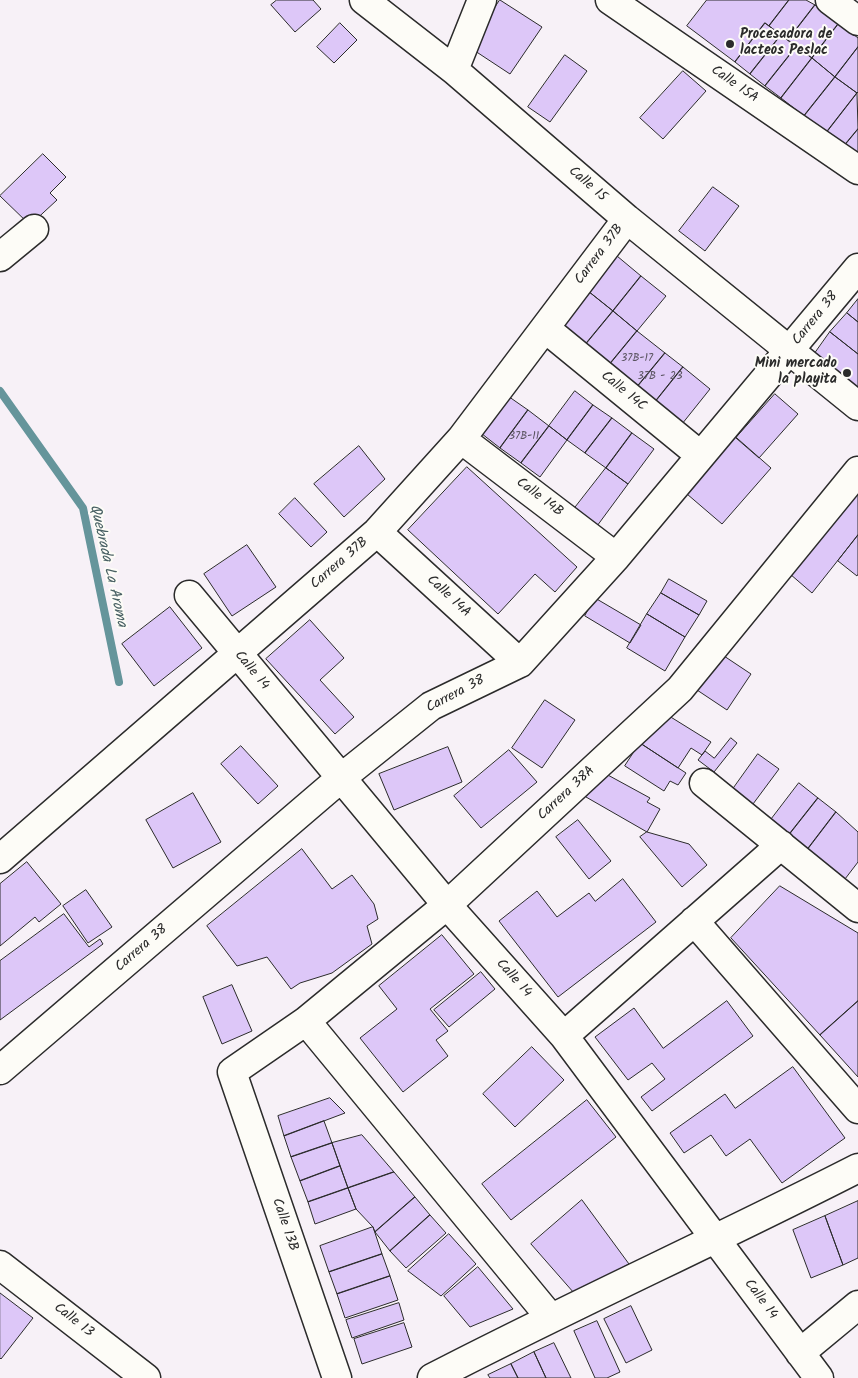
<!DOCTYPE html>
<html>
<head>
<meta charset="utf-8">
<style>
	body { margin:0 }
	canvas { display:block; background:#f7f1f7 }
</style>
</head>
<body>
<canvas width="858" height="1378"></canvas>
<script>
const g = document.querySelector('canvas').getContext('2d');
g.lineJoin = 'round';
function trace(path, color, width, dash) { g.strokeStyle = color; g.lineWidth = width; g.lineCap = dash ? 'butt' : 'round'; g.setLineDash(dash || []); g.stroke(path); }
function fillPath(path, color) { g.fillStyle = color; g.fill(path, 'evenodd'); }
function write(font, color, halo, rows, align = 'center') {
  g.font = font + ' Kalam,sans-serif'; g.lineWidth = 4; g.setLineDash([]); g.textBaseline = 'middle'; g.strokeStyle = halo; g.fillStyle = color; for (const [text, x, y, turn = 0] of rows) {
    g.save(); g.translate(x, y); g.rotate((+turn || 0) * Math.PI / 180); g.textAlign = isNaN(turn) ? turn : align; if (halo) g.strokeText(text, 0, 0); g.fillText(text, 0, 0); g.restore();
  }
}
const stream = new Path2D(`
	M0 391 83 508 119 682`);
const building = new Path2D(`
	M277 0H313L321 9 295 32 271 5Z
	M500 0 542 27 510 74 469 47Z
	M707 0H789L769 26 765 23 735 62 687 26Z
	M789 0H806L815 5 788 40 769 26Z
	M815 5 839 23 812 58 788 40Z
	M340 23 357 40 334 63 317 47Z
	M765 23 781 35 750 74 735 62Z
	M839 23 858 38V47L835 77 812 58Z
	M781 35 796 47 765 86 750 74Z
	M796 47 812 58 781 98 765 86Z
	M858 47V92L857 93 835 77Z
	M565 55 587 71 550 122 528 107Z
	M812 58 835 77 804 116 781 98Z
	M683 71 706 91 663 139 640 118Z
	M835 77 857 93 826 133 804 116Z
	M857 93 858 129 844 146 826 133Z
	M858 129V157L844 146Z
	M43 154 66 177 50 193 57 200 30 225 0 196Z
	M713 187 739 206 705 251 679 231Z
	M617 256 641 276 613 311 588 291Z
	M641 276 666 296 637 331 613 311Z
	M588 291 613 311 585 345 560 325Z
	M858 299V322L847 313Z
	M613 311 637 331 609 365 585 345Z
	M847 313 858 322V354L830 332Z
	M637 331 665 353 637 387 609 365Z
	M830 332 858 354V391L813 356Z
	M665 353 683 367 655 402 637 387Z
	M683 367 710 389 682 424 655 402Z
	M575 391 593 405 567 440 549 426Z
	M505 394 528 410 500 448 477 430Z
	M775 394 798 414 759 458 736 438Z
	M593 405 612 418 585 453 567 440Z
	M528 410 549 426 521 463 500 448Z
	M612 418 632 433 606 468 585 453Z
	M549 426 567 440 540 477 521 463Z
	M730 432 771 468 722 524 680 488Z
	M632 433 654 449 628 484 606 468Z
	M359 446 385 479 344 517 314 484Z
	M467 467 577 567 555 592 535 574 498 614 408 530Z
	M606 468 628 484 597 526 574 509Z
	M858 486V535L812 593 790 574Z
	M295 498 327 532 311 547 279 514Z
	M858 535V574L857 576 838 561Z
	M247 545 276 587 232 616 204 574Z
	M669 579 707 601 699 615 661 593Z
	M661 593 699 615 685 637 647 614Z
	M595 598 641 625 630 643 585 616Z
	M170 607 202 648 154 686 122 644Z
	M647 614 685 637 665 671 627 648Z
	M310 620 344 658 320 680 354 717 335 734 266 659Z
	M715 650 751 674 727 710 691 686Z
	M545 700 575 720 542 768 512 748Z
	M661 711 711 742 702 755 691 748 678 768 640 743Z
	M731 738 737 743 714 772 698 760 705 751 714 758Z
	M640 743 686 773 678 785 670 781 664 791 625 766Z
	M241 746 278 786 258 804 221 764Z
	M448 747 462 782 394 810 379 774Z
	M509 750 537 782 481 828 454 796Z
	M758 754 779 769 753 804 733 789Z
	M606 774 650 798 647 802 660 809 647 832 586 797Z
	M799 783 818 798 788 836 770 821Z
	M193 793 221 842 173 868 146 820Z
	M818 798 836 812 807 850 788 836Z
	M836 812 858 832V862L845 879 807 850Z
	M578 820 611 861 589 879 556 837Z
	M647 832 689 844 707 865 682 887 640 837Z
	M302 849 332 889 352 875 374 904 378 919 367 926 372 944 332 973 300 983 291 989 267 957 237 966 207 926Z
	M27 862 61 904 39 922 35 917 0 946V884Z
	M623 879 656 922 558 997 499 921 537 891 557 917 589 893 595 901Z
	M780 886 858 933V1001L820 1035 731 938Z
	M86 890 112 927 88 943 63 906Z
	M64 914 89 947 100 939 103 944 0 1020V961Z
	M442 935 474 974 430 1009 448 1031 436 1040 448 1056 403 1092 360 1038 397 1009 379 986Z
	M481 972 495 989 449 1027 434 1010Z
	M232 985 252 1031 222 1044 203 997Z
	M727 1001 753 1036 652 1111 641 1097 665 1079 652 1063 628 1080 595 1037 634 1008 663 1048Z
	M858 1001V1077L820 1035Z
	M532 1047 564 1080 515 1127 483 1094Z
	M793 1067 845 1138 782 1183 750 1139 726 1156 711 1135 684 1153 670 1133 725 1094 735 1108Z
	M330 1098 345 1113 284 1136 278 1116Z
	M587 1100 616 1137 511 1220 482 1184Z
	M324 1121 332 1143 291 1157 284 1136Z
	M362 1135 394 1172 348 1188 332 1143Z
	M332 1143 340 1166 300 1181 291 1157Z
	M340 1166 348 1188 308 1202 300 1181Z
	M394 1172 415 1197 375 1232 373 1227 356 1209 348 1188Z
	M348 1188 356 1209 315 1224 308 1202Z
	M415 1197 430 1215 390 1251 375 1232Z
	M582 1200 629 1264 574 1293 531 1244Z
	M858 1201V1258L843 1265 825 1216Z
	M430 1215 446 1233 406 1268 390 1251Z
	M825 1216 843 1265 811 1278 793 1230Z
	M373 1227 382 1254 329 1272 320 1246Z
	M449 1234 476 1264 441 1296 408 1271Z
	M382 1254 390 1276 337 1294 329 1272Z
	M478 1267 513 1309 470 1327 444 1296Z
	M390 1276 398 1300 345 1318 337 1294Z
	M0 1293 33 1318 1 1359 0 1358Z
	M399 1303 404 1320 352 1338 346 1320Z
	M631 1306 652 1350 626 1363 604 1319Z
	M597 1321 620 1372 607 1378H595L574 1331Z
	M404 1323 412 1347 362 1364 354 1339Z
	M554 1343 571 1378H546L534 1352Z
	M534 1352 546 1378H518L511 1364Z
	M511 1364 518 1378H490L488 1375Z`);
const minor = new Path2D(`
	M364 0 454 70 627 219 858 406
	M610 0 858 170
	M830 0 858 21
	M454 70 482 0
	M0 257 34 229
	M546 329 700 455
	M461 439 616 557
	M377 532 520 663
	M189 595 447 905 564 1036 819 1378
	M704 783 858 908
	M0 859 377 532 461 439 627 219
	M694 921 858 1109
	M306 1021 550 1317
	M564 1036 781 845
	M0 1070 341 778 431 706 520 663 616 557 858 268
	M0 1265 146 1378
	M800 1353 858 1305
	M337 1378 232 1072 306 1021 447 905 680 689 858 471
	M432 1378C573 1305 717 1240 858 1168`);
const markers = [
	[730,44,5,"#2b2b2b"],
	[847,373,5,"#2b2b2b"]
];
const numberNames = [
	["37B-17",637,359],
	["37B - 23",660,377],
	["37B-11",524,437]
];
const poiNames = [
	["Procesadora de",740,36],
	["lacteos Peslac",740,52],
	["Mini mercado",837,365,"right"],
	["la playita",837,381,"right"]
];
const streetNames = [
	["Calle 15A",734,85,35],
	["Calle 15",587,185,41],
	["Carrera 37B",600,255,-53],
	["Carrera 38",816,319,-51],
	["Calle 14C",623,392,39],
	["Calle 14B",539,498,37],
	["Carrera 37B",340,564,-41],
	["Calle 14A",448,597,43],
	["Calle 14",251,671,50],
	["Carrera 38",456,695,-28],
	["Carrera 38A",567,794,-43],
	["Carrera 38",142,949,-41],
	["Calle 14",513,979,48],
	["Calle 13B",284,1225,71],
	["Calle 14",760,1300,53],
	["Calle 13",73,1321,38]
];
const waterNames = [
	["Quebrada La Aroma",107,566,77]
];
trace(stream, '#65959b', 8);
fillPath(building, '#ddc7f8');
trace(building, '#2b2b2b', 1);
trace(minor, '#2b2b2b', 31);
trace(minor, '#fdfcf7', 28);
for (const [x, y, r, color] of markers) { const dot = new Path2D(); dot.arc(x, y, r, 0, 2 * Math.PI); g.fillStyle = color; g.fill(dot); trace(dot, '#fdfcf7', 2); }
write('11px', '#58525e', null, numberNames);
write('bold 14px', '#2b2b2b', '#fdfcf7', poiNames, 'left');
write('14px', '#2b2b2b', '#fdfcf7', streetNames);
write('italic 15px', '#486063', '#fdfcf7', waterNames);
</script>
</body>
</html>
